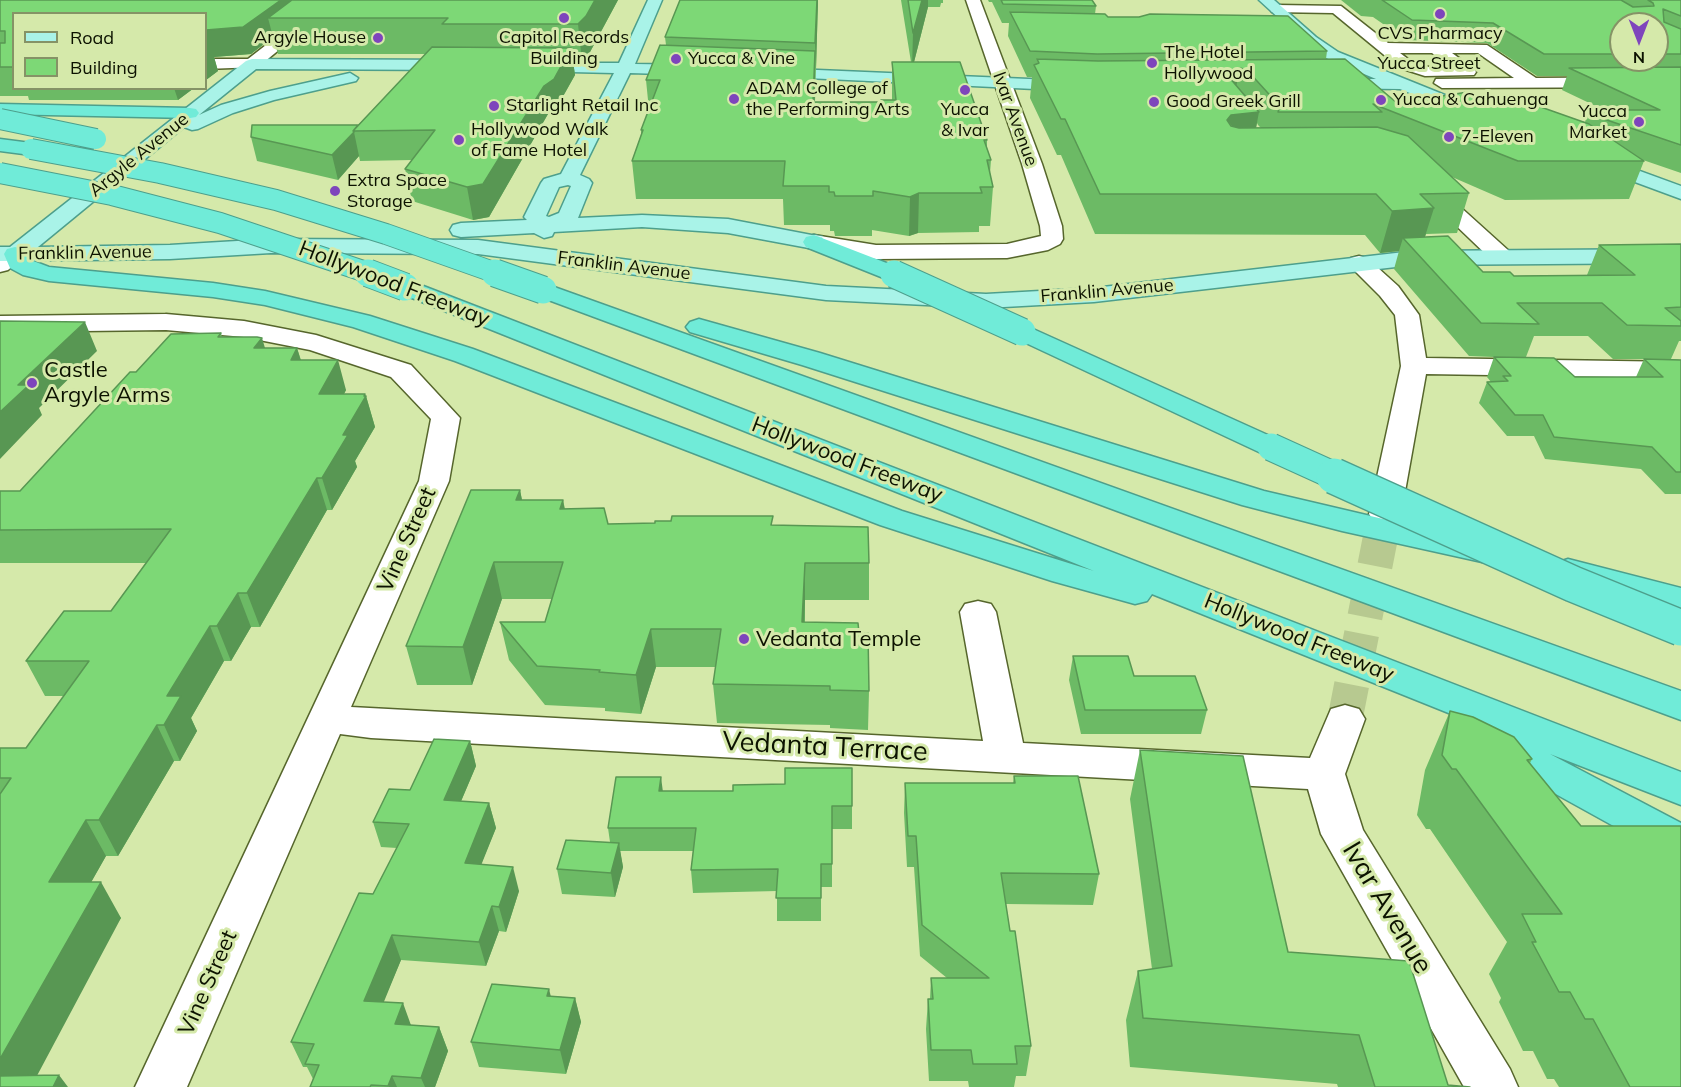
<!DOCTYPE html>
<html>
<head>
<meta charset="utf-8">
<style>
  body { margin:0 }
  #map { position:relative; width:1681px; height:1087px; overflow:hidden; background:#d5e9aa; font-family:Mulish,sans-serif }
  canvas { display:block }
  .legend { position:absolute; left:12px; top:12px; width:195px; height:78px; box-sizing:border-box; background:#d5e9aa; border:2px solid #859366; margin:0; padding:8px 10px; list-style:none; font-size:18px; color:#0c1200 }
  .legend li { display:flex; align-items:center; gap:12px; height:30px }
  .legend b { width:30px; border:2px solid #859366 }
  .north { position:absolute; left:1609px; top:12px; width:60px; height:60px; box-sizing:border-box; background:#d5e9aa; border:2px solid #859366; border-radius:50%; rotate:180deg; font-size:16px; font-weight:700; line-height:24px; text-align:center; color:#0c1200 }
  .north::after { content:''; display:block; margin:auto; width:21px; height:27px; background:#7e45bc; clip-path:polygon(50% 0,100% 100%,50% 72%,0 100%) }
</style>
</head>
<body>
<div id="map">
<canvas width="1681" height="1087"></canvas>
<ul class="legend">
<li><b style="height:8px;background:#a9f3e8"></b>Road</li>
<li><b style="height:16px;background:#7dd876"></b>Building</li>
</ul>
<div class="north">N</div>
</div>
<script>
const context = document.querySelector('canvas').getContext('2d');
context.lineJoin = 'round';
function toPath(rows) {
  const path = new Path2D();
  for (const r of rows) {
    path.moveTo(r[0], r[1]);
    for (let i = 2; i < r.length; i += 2) path.lineTo(r[i], r[i + 1]);
  }
  return path;
}
function trace(path, color, width, dash) {
  context.strokeStyle = color;
  context.lineWidth = width;
  context.lineCap = dash ? 'butt' : 'round';
  context.setLineDash(dash || []);
  context.stroke(path);
}
function fillPath(path, color) {
  context.fillStyle = color;
  context.fill(path, 'evenodd');
}
function label(font, color, halo, rows, align = 'center') {
  context.font = font + ' Mulish,sans-serif';
  context.lineWidth = 6;
  context.setLineDash([]);
  context.textBaseline = 'middle';
  context.strokeStyle = halo;
  context.fillStyle = color;
  for (const [text, x, y, turn = 0] of rows) {
    context.save();
    context.translate(x, y);
    context.rotate((+turn || 0) * Math.PI / 180);
    context.textAlign = isNaN(turn) ? turn : align;
    if (halo) context.strokeText(text, 0, 0);
    context.fillText(text, 0, 0);
    context.restore();
  }
}
trace(toPath([
  [1345,719,1385,514]
]), '#b7c990', 35, [35, 17]);
const minor = toPath([
  [324,0,340,0,258,67,206,69,206,59,248,59,324,0],
  [966,0,980,0,1042,164,1062,226,1063,239,1060,244,1048,250,1007,258,876,259,806,247,803,242,806,237,814,235,876,245,1007,244,1041,236,1040,226,1022,164,966,0],
  [1277,5,1341,6,1388,43,1487,45,1536,78,1681,77,1681,87,1442,88,1434,83,1436,79,1514,78,1478,53,1452,53,1474,69,1476,72,1474,75,1425,76,1400,68,1333,13,1272,12,1270,9,1277,5],
  [1400,53,1432,53,1452,68,1432,68,1412,62,1400,53],
  [1430,184,1437,186,1509,251,1512,256,1509,261,1501,263,1493,261,1423,194,1420,190,1423,186,1430,184],
  [15,247,23,249,26,254,8,270,0,272,0,254,15,247],
  [1359,256,1367,258,1398,286,1419,315,1426,358,1681,362,1681,378,1426,374,1401,514,1396,521,1385,524,1374,521,1369,514,1401,366,1395,315,1380,296,1347,263,1351,258,1359,256],
  [166,314,244,321,316,335,411,365,460,418,449,481,351,707,983,741,960,612,965,604,978,601,991,604,996,612,1023,743,1310,758,1331,709,1345,705,1359,709,1365,719,1345,774,1363,830,1510,1069,1518,1087,1464,1087,1321,834,1308,789,371,738,340,734,187,1087,135,1087,419,481,431,419,391,377,310,350,244,337,166,330,0,332,0,316,166,314]
]);
const major = toPath([
  [648,0,662,0,635,64,695,65,703,70,695,75,630,73,580,175,589,179,592,183,578,218,642,215,728,219,822,237,825,242,822,247,814,249,728,233,642,227,554,232,552,236,544,238,534,233,461,237,453,235,450,230,453,225,461,223,527,220,524,217,541,183,544,179,561,174,614,73,528,71,520,66,522,63,619,63,648,0],
  [568,185,571,186,559,213,549,217,546,216,559,187,568,185],
  [1259,0,1274,0,1316,37,1338,52,1482,110,1485,114,1482,118,1470,118,1400,89,1322,88,1320,84,1322,80,1328,79,1376,79,1326,58,1306,43,1259,0],
  [252,59,461,60,469,65,461,70,256,69,199,115,221,105,270,91,350,73,358,78,356,81,274,100,233,113,198,129,192,130,184,127,38,247,170,245,271,239,478,240,826,286,986,294,1094,288,1413,251,1681,249,1681,263,1413,265,1094,302,986,308,826,300,478,254,271,253,170,259,0,261,0,247,10,247,246,61,252,59],
  [771,68,1076,81,1084,86,1076,91,765,76,763,73,771,68],
  [1596,155,1681,186,1681,199,1589,165,1586,161,1589,157,1596,155]
]);
const highway = toPath([
  [0,104,190,108,196,109,199,113,196,117,190,118,0,114,0,104],
  [0,139,31,143,38,145,41,149,38,153,31,155,0,151,0,139],
  [814,235,902,269,906,274,902,279,894,281,886,279,806,247,803,242,806,237,814,235],
  [15,247,23,249,28,259,49,267,213,283,265,291,370,316,473,349,902,511,1094,571,397,292,393,287,397,282,405,280,413,282,1681,772,1681,805,1550,754,1681,823,1681,860,1666,855,1478,751,1472,741,1478,731,1486,728,1152,594,1147,601,1135,604,1052,581,880,525,455,361,353,327,265,305,213,297,49,281,23,275,10,268,4,254,7,249,15,247],
  [543,283,1681,691,1681,720,535,295,531,290,535,285,543,283],
  [699,319,820,353,1264,491,1494,545,1499,552,1494,559,1482,562,1342,531,1242,505,802,365,690,332,686,327,690,322,699,319],
  [1022,324,1281,441,1286,447,1281,453,1271,456,1261,453,1013,337,1009,332,1013,327,1022,324],
  [1568,559,1681,588,1681,610,1556,577,1551,570,1556,563,1568,559]
]);
trace(minor, '#56662c', 3);
trace(major, '#4d9f8c', 3);
trace(highway, '#4d9f8c', 3);
fillPath(minor, '#fff');
fillPath(major, '#a9f3e8');
fillPath(highway, '#70ebd8');
const highwayBridgeFar2 = toPath([
  [0,119,96,139],
  [31,149,160,173,276,200,386,234,499,274],
  [0,173,112,195,220,223,372,274]
]);
const highwayBridgeFar1 = toPath([
  [368,273,405,287],
  [495,273,543,290],
  [894,274,1022,332],
  [1271,447,1337,477]
]);
const highwayBridge = toPath([
  [1334,476,1573,584,1681,628]
]);
trace(highwayBridgeFar2, '#4d9f8c', 22, []);
trace(highwayBridgeFar1, '#4d9f8c', 29, []);
trace(highwayBridge, '#4d9f8c', 38, []);
trace(highwayBridgeFar2, '#70ebd8', 20);
trace(highwayBridgeFar1, '#70ebd8', 27);
trace(highwayBridge, '#70ebd8', 35);
fillPath(toPath([
  [0,0,618,0,590,52,582,61,573,61,575,75,557,107,548,114,489,217,473,220,412,201,405,169,412,160,360,161,359,156,338,180,257,161,251,137,358,125,426,54,278,54,273,37,251,54,214,57,218,71,206,80,206,14,14,14,14,88,194,88,178,100,29,100,28,96,0,96],
  [680,0,818,0,815,102,881,102,892,100,892,62,911,62,901,0,943,0,943,3,941,3,940,7,928,7,914,62,987,140,987,148,991,160,990,173,993,187,990,226,979,226,979,232,918,233,909,236,872,230,872,236,835,236,834,231,830,231,830,225,784,225,783,199,636,199,632,161,641,135,641,130,649,110,646,80,666,45,665,37],
  [988,0,1092,0,1096,6,1095,14,1108,17,1327,51,1326,59,1397,103,1488,100,1585,122,1589,110,1604,110,1562,90,1567,76,1537,76,1487,43,1406,40,1373,17,1361,16,1341,0,1681,0,1681,173,1643,160,1644,161,1629,199,1505,200,1452,177,1469,193,1457,233,1426,234,1425,237,1483,272,1514,276,1587,275,1599,245,1681,244,1681,341,1679,341,1671,359,1681,360,1681,494,1665,494,1641,469,1545,459,1534,436,1507,436,1479,403,1487,382,1491,382,1487,377,1494,357,1469,356,1394,269,1399,251,1380,253,1365,235,1095,234,1061,155,1057,155,1030,98,1032,77,1027,77,1008,36,1009,23,1002,23,992,2,989,2],
  [1621,24,1657,24,1657,60,1621,60],
  [1257,123,1258,125,1261,128,1256,128],
  [1534,336,1588,336,1613,359,1644,359,1636,377,1575,377,1526,357],
  [221,333,222,337,265,348,297,348,301,360,346,390,344,394,365,394,365,396,366,396,375,427,355,461,357,467,332,510,327,510,260,627,251,627,231,661,224,661,191,718,197,731,180,761,174,761,118,856,106,856,91,882,121,918,0,1087,0,748,26,748,64,696,45,696,26,661,111,611,146,563,0,563,0,491,20,491,136,372],
  [520,490,522,500,563,500,565,509,608,524,773,525,869,563,869,600,805,600,805,622,859,633,869,691,868,730,830,728,830,725,717,723,713,684,716,667,656,667,641,714,605,711,605,708,545,705,509,660,500,622,545,622,552,599,502,599,472,685,417,685,406,646],
  [1073,656,1207,710,1201,734,1081,734,1069,680],
  [1450,711,1532,759,1530,763,1681,1087,1559,1087,1554,1079,1547,1079,1533,1051,1523,1051,1499,1002,1501,998,1489,974,1507,942,1430,829,1426,829,1417,815,1425,770],
  [470,741,476,766,461,801,489,803,496,828,481,864,519,891,506,932,499,931,486,966,401,960,383,1002,411,1025,439,1027,448,1051,435,1087,310,1087,313,1079,307,1067,303,1067,291,1042,373,894,397,848,381,847,373,822,410,790],
  [1140,750,1288,952,1448,1085,1470,1087,1338,1087,1337,1084,1130,1067,1126,1020,1138,971,1152,969,1130,799],
  [852,768,852,829,832,829,832,887,821,887,821,921,777,921,777,891,693,893,691,870,693,851,620,851,623,867,615,897,562,894,557,869,610,842,608,828,663,791,733,791,785,784],
  [1014,776,1099,874,1093,905,1006,904,1010,931,1031,1046,1026,1076,1016,1076,1014,1087,969,1087,968,1081,929,1081,926,1029,928,999,930,999,931,978,947,978,920,956,914,867,907,867,904,813,905,783,1013,783],
  [551,996,575,998,581,1022,566,1074,479,1067,471,1042]
]), '#6cba65');
fillPath(toPath([
  [275,0,306,0,268,18,273,37,251,54,214,57,218,71,206,80,206,30],
  [595,0,618,0,590,52,582,61,578,24],
  [817,0,818,0,816,69,815,43],
  [922,0,928,0,928,7,912,70,913,33],
  [571,48,575,75,557,107,548,114,489,217,473,220,467,187],
  [815,51,815,83,814,137,813,102],
  [1240,68,1233,102,1228,76,1231,70],
  [174,88,194,88,178,100],
  [1259,112,1252,149,1227,120,1231,115],
  [354,132,359,156,338,180,332,155],
  [919,193,918,233,909,236,910,197],
  [1434,208,1421,249,1403,238,1399,251,1380,253,1392,211],
  [85,322,97,351,39,408,42,415,0,459,0,412,18,385],
  [262,338,271,368,254,348],
  [297,348,306,378,291,360],
  [338,360,346,390,328,425,319,394],
  [365,394,366,397,366,396,375,427,355,461,357,467,332,510,322,478,343,435],
  [317,478,327,510,260,627,247,593],
  [520,490,527,526,516,500],
  [563,500,569,536,560,509],
  [494,562,502,599,472,685,463,647],
  [805,563,805,600,803,660,802,622],
  [238,593,251,627,231,661,217,626],
  [210,626,224,661,191,718,197,731,180,761,164,725,167,696],
  [651,629,656,667,641,714,636,675],
  [157,725,174,761,118,856,99,820],
  [470,741,476,766,451,825,444,800],
  [661,777,664,800,659,791],
  [489,803,496,828,472,888,465,863],
  [86,820,106,856,71,918,49,882],
  [619,843,623,867,615,897,611,873],
  [513,867,519,891,506,932,499,907],
  [101,882,121,918,31,1087,0,1087,0,1059],
  [492,906,499,931,486,966,479,942],
  [392,935,401,960,374,1026,364,1001],
  [549,989,555,1013,547,996],
  [575,998,581,1022,566,1074,560,1050],
  [403,1003,412,1028,395,1024],
  [439,1027,448,1051,435,1087,425,1087,421,1078],
  [59,1075,68,1087,53,1087],
  [392,1076,397,1087,389,1087,388,1086]
]), '#589753');
const building = toPath([
  [0,0,281,0,243,27,206,30,206,14,14,14,14,67,0,67,0,43,5,43,5,31,0,31,0,0],
  [292,0,595,0,586,16,578,24,442,24,448,18,268,18,292,0],
  [680,0,817,0,815,43,665,37,680,0],
  [908,0,922,0,913,33,908,0],
  [1001,0,1092,0,1096,6,1003,4,1001,0],
  [1382,0,1621,0,1633,7,1654,6,1653,3,1648,0,1681,0,1681,16,1663,9,1664,22,1681,29,1681,54,1657,54,1657,24,1621,24,1621,54,1544,54,1493,23,1412,20,1382,0],
  [1010,12,1105,14,1108,17,1139,17,1150,14,1288,16,1327,51,1097,54,1030,51,1010,12],
  [660,45,815,51,813,102,881,102,881,100,896,100,892,62,960,62,987,140,984,140,991,160,987,160,993,187,980,187,982,193,919,193,910,197,873,191,873,196,835,196,834,192,829,192,829,186,783,186,785,161,632,161,643,130,641,130,660,80,646,80,660,45],
  [432,47,571,48,554,79,544,86,483,184,467,187,405,169,435,130,353,131,432,47],
  [1037,59,1098,61,1345,59,1397,103,1468,92,1488,100,1521,100,1589,124,1644,161,1518,161,1373,104,1382,112,1278,112,1280,107,1277,103,1247,70,1240,68,1231,70,1228,76,1259,112,1231,115,1227,120,1231,126,1239,128,1377,127,1408,136,1469,193,1420,194,1434,208,1392,211,1376,194,1100,194,1065,119,1061,119,1034,65,1039,63,1037,59],
  [1681,67,1681,145,1589,114,1589,110,1660,110,1569,68,1681,67],
  [252,125,358,125,353,131,354,132,332,155,251,137,252,125],
  [1448,236,1483,272,1510,272,1514,276,1635,275,1599,245,1681,244,1681,307,1665,308,1681,321,1681,326,1627,325,1602,303,1517,303,1539,324,1481,323,1403,238,1448,236],
  [0,321,85,322,18,385,29,385,0,412,0,321],
  [221,333,218,337,257,337,262,338,254,348,297,348,291,360,338,360,319,394,365,394,364,396,366,396,343,435,348,435,322,478,317,478,247,593,238,593,217,626,210,626,167,696,181,696,164,725,157,725,99,820,86,820,49,882,101,882,0,1059,0,794,11,778,0,778,0,748,26,748,89,661,26,661,64,611,111,611,171,529,0,530,0,491,20,491,130,372,136,372,171,334,221,333],
  [1494,357,1554,358,1575,377,1663,377,1644,359,1681,360,1681,472,1676,472,1652,447,1554,437,1543,415,1515,415,1487,382,1508,381,1503,376,1511,376,1494,357],
  [471,490,520,490,516,500,563,500,560,509,604,508,608,524,655,523,655,521,671,521,672,516,773,516,771,525,868,527,869,563,805,563,802,622,858,623,859,633,868,633,869,691,830,690,830,686,713,684,721,629,651,629,636,675,599,672,600,670,537,666,500,622,545,622,563,562,494,562,463,647,406,646,471,490],
  [1073,656,1128,656,1134,676,1195,676,1207,710,1085,710,1073,656],
  [1450,711,1473,717,1514,737,1532,759,1527,760,1581,826,1681,826,1681,1087,1630,1087,1593,1019,1585,1019,1570,992,1559,992,1532,942,1536,942,1522,914,1562,914,1456,769,1452,769,1442,755,1450,711],
  [434,739,470,741,444,800,489,803,465,863,513,867,499,907,492,906,479,942,392,935,364,1001,403,1003,395,1024,439,1027,421,1078,392,1076,388,1086,371,1085,370,1087,310,1087,319,1065,305,1064,314,1044,291,1042,359,893,373,894,409,824,373,822,389,789,410,790,434,739],
  [1140,750,1243,756,1288,952,1409,961,1448,1085,1470,1087,1375,1087,1359,1035,1143,1018,1138,971,1172,966,1140,750],
  [785,768,852,768,852,806,832,806,832,864,821,864,821,898,776,898,778,869,691,870,696,828,608,828,616,777,661,777,659,791,733,791,733,785,785,784,785,768],
  [1014,776,1078,776,1099,874,1001,873,1010,931,1015,931,1031,1046,1015,1046,1017,1064,973,1064,971,1050,931,1050,928,999,933,999,931,978,989,978,922,925,916,836,908,836,905,783,1015,783,1014,776],
  [566,840,619,843,611,873,557,869,566,840],
  [492,984,549,989,547,996,575,998,560,1050,471,1042,492,984],
  [59,1075,53,1087,0,1087,0,1076,59,1075]
]);
fillPath(building, '#7dd876');
trace(building, '#589753', 1.5);
for (const [x, y, r, color] of [
  [1440,14,6,"#7e45bc"],
  [564,18,6,"#7e45bc"],
  [378,38,6,"#7e45bc"],
  [676,59,6,"#7e45bc"],
  [1152,63,6,"#7e45bc"],
  [965,90,6,"#7e45bc"],
  [734,99,6,"#7e45bc"],
  [1381,100,6,"#7e45bc"],
  [1154,102,6,"#7e45bc"],
  [494,106,6,"#7e45bc"],
  [1639,122,6,"#7e45bc"],
  [1449,137,6,"#7e45bc"],
  [459,140,6,"#7e45bc"],
  [335,191,6,"#7e45bc"],
  [32,383,6,"#7e45bc"],
  [744,639,6,"#7e45bc"]
]) {
  const dot = new Path2D();
  dot.arc(x, y, r, 0, 2 * Math.PI);
  context.fillStyle = color;
  context.fill(dot);
  trace(dot, '#d5e9aa', 2);
}
label('18px', '#0c1200', '#d5e9aa', [
  ["CVS Pharmacy",1440,34,"center"],
  ["Argyle House",366,38,"right"],
  ["Capitol Records",564,38,"center"],
  ["Building",564,59,"center"],
  ["The Hotel",1164,53],
  ["Hollywood",1164,74],
  ["Yucca & Vine",688,59],
  ["ADAM College of",746,89],
  ["the Performing Arts",746,110],
  ["Yucca & Cahuenga",1393,100],
  ["Good Greek Grill",1166,102],
  ["Starlight Retail Inc",506,106],
  ["Yucca",965,110,"center"],
  ["& Ivar",965,131,"center"],
  ["Yucca",1627,112,"right"],
  ["Market",1627,133,"right"],
  ["Hollywood Walk",471,130],
  ["of Fame Hotel",471,151],
  ["7-Eleven",1461,137],
  ["Extra Space",347,181],
  ["Storage",347,202]
], 'left');
label('18px', '#0c1200', '#d5e9aa', [
  ["Yucca Street",1429,64],
  ["Ivar Avenue",1015,119,70],
  ["Argyle Avenue",139,155,-39],
  ["Franklin Avenue",85,253,-1],
  ["Franklin Avenue",624,266,7],
  ["Franklin Avenue",1107,291,-5]
]);
label('22px', '#0c1200', '#d5e9aa', [
  ["Hollywood Freeway",394,284,21],
  ["Hollywood Freeway",847,460,21],
  ["Vine Street",407,540,-66],
  ["Hollywood Freeway",1299,638,22],
  ["Vine Street",208,983,-66]
]);
label('22px', '#0c1200', '#d5e9aa', [
  ["Castle",44,370],
  ["Argyle Arms",44,395],
  ["Vedanta Temple",756,639]
], 'left');
label('27px', '#0c1200', '#d5e9aa', [
  ["Vedanta Terrace",825,747,3],
  ["Ivar Avenue",1387,908,59]
]);
</script>
</body>
</html>
